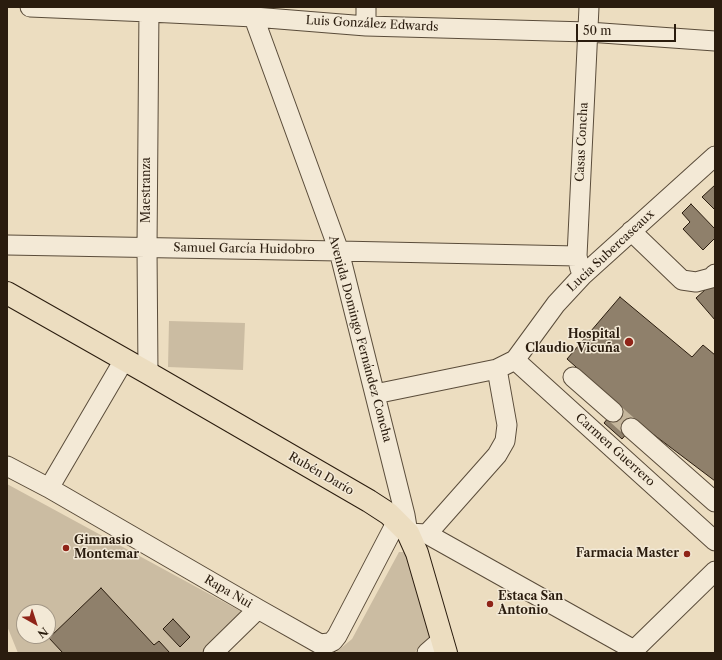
<!DOCTYPE html>
<html>
<head>
<meta charset="utf-8">
<style>
  body { margin:0 }
  #map { position:relative; width:722px; height:660px; overflow:hidden; background:#ecddc0; font-family:"Libre Caslon Text",serif }
  canvas { display:block }
  .frame { position:absolute; inset:0; border:8px solid #2a1c0e; pointer-events:none }
  .north { position:absolute; left:16px; top:604px; width:40px; height:40px; box-sizing:border-box; background:#f3e9d6; border:1px solid #a39786; border-radius:50%; rotate:141deg; font-size:11px; font-weight:700; line-height:16px; text-align:center; color:#2a1c0e }
  .north::after { content:''; display:block; margin:auto; width:14px; height:18px; background:#8f2418; clip-path:polygon(50% 0,100% 100%,50% 72%,0 100%) }
  .scale { position:absolute; left:576px; top:24px; width:100px; height:18px; box-sizing:border-box; border:2px solid #2a1c0e; border-top:0; padding-left:5px; font-size:12px; line-height:14px; white-space:nowrap; color:#2a1c0e; -webkit-text-stroke:3px #f3e9d6; paint-order:stroke }
</style>
</head>
<body>
<div id="map">
<canvas width="722" height="660"></canvas>
<div class="frame"></div>
<div class="north">N</div>
<div class="scale">50 m</div>
</div>
<script>
const context = document.querySelector('canvas').getContext('2d');
context.lineJoin = 'round';
function fillPath(path, color) {
  context.fillStyle = color;
  context.fill(path, 'evenodd');
}
function toPath(rows) {
  const path = new Path2D();
  for (const r of rows) {
    path.moveTo(r[0], r[1]);
    for (let i = 2; i < r.length; i += 2) path.lineTo(r[i], r[i + 1]);
  }
  return path;
}
function trace(path, color, width, dash) {
  context.strokeStyle = color;
  context.lineWidth = width;
  context.lineCap = dash ? 'butt' : 'round';
  context.setLineDash(dash || []);
  context.stroke(path);
}
function label(font, color, halo, rows, align = 'center') {
  context.font = font + ' "Libre Caslon Text",serif';
  context.lineWidth = 3;
  context.setLineDash([]);
  context.textBaseline = 'middle';
  context.strokeStyle = halo;
  context.fillStyle = color;
  for (const [text, x, y, turn = 0] of rows) {
    context.save();
    context.translate(x, y);
    context.rotate((+turn || 0) * Math.PI / 180);
    context.textAlign = isNaN(turn) ? turn : align;
    if (halo) context.strokeText(text, 0, 0);
    context.fillText(text, 0, 0);
    context.restore();
  }
}
fillPath(toPath([
  [169,321,245,323,243,370,168,367],
  [7,484,246,614,206,653,18,653,7,626],
  [24,612,48,612,48,636,24,636],
  [399,552,407,552,435,634,414,653,335,653,352,639]
]), '#cbbca2');
const building = toPath([
  [715,185,715,208,714,209,702,197,715,185],
  [691,204,715,229,715,238,703,250,683,229,690,222,682,213,691,204],
  [715,281,715,320,696,298,715,281],
  [620,297,692,357,703,345,715,355,715,481,637,422,622,439,604,423,619,405,567,359,620,297],
  [101,588,154,645,159,641,170,653,63,653,49,638,101,588],
  [173,619,190,637,180,647,163,629,173,619]
]);
fillPath(building, '#8f806b');
trace(building, '#2a1c0e', 1);
trace(toPath([
  [613,412,631,428]
]), '#c5b69c', 19, [19, 10]);
const minor = toPath([
  [30,7,149,12,254,17,366,26,588,32,715,41],
  [250,7,339,251,405,515,408,533,427,534,634,650],
  [366,26,366,7],
  [631,231,682,280,696,282,711,278,715,274],
  [7,245,339,251,577,256],
  [580,269,577,256,589,7],
  [515,360,715,541],
  [148,373,147,248,149,7],
  [573,377,613,412],
  [375,394,497,369,515,360,556,304,582,276,715,156],
  [631,428,715,502],
  [7,466,49,488,258,609,320,644,329,643,333,641,337,636,397,521],
  [49,488,124,360],
  [427,534,497,455,505,441,507,425,497,369],
  [213,653,258,609],
  [427,653,443,639],
  [631,653,715,571]
]);
const major = toPath([
  [7,293,148,373,369,501,389,514,408,533,417,553,446,653]
]);
trace(minor, '#5a4c3a', 21);
trace(major, '#2a1c0e', 24);
trace(minor, '#f3e9d6', 19);
trace(major, '#ecddc0', 22);
for (const [x, y, r, color] of [
  [629,342,5,"#8f2418"],
  [66,548,4,"#8f2418"],
  [687,554,4,"#8f2418"],
  [490,604,4,"#8f2418"]
]) {
  const dot = new Path2D();
  dot.arc(x, y, r, 0, 2 * Math.PI);
  context.fillStyle = color;
  context.fill(dot);
  trace(dot, '#f3e9d6', 1.5);
}
label('12px', '#2a1c0e', '#f3e9d6', [
  ["Luis González Edwards",372,24,3],
  ["Casas Concha",582,142,-87],
  ["Maestranza",147,190,-90],
  ["Samuel García Huidobro",244,249,1],
  ["Lucía Subercaseaux",611,251,-43],
  ["Avenida Domingo Fernández Concha",360,339,75],
  ["Carmen Guerrero",615,450,42],
  ["Rubén Darío",321,474,30],
  ["Rapa Nui",228,592,30]
]);
label('bold 12px', '#2a1c0e', '#f3e9d6', [
  ["Hospital",620,335],
  ["Claudio Vicuña",620,349],
  ["Gimnasio",74,541,"left"],
  ["Montemar",74,555,"left"],
  ["Farmacia Master",679,554],
  ["Estaca San",498,597,"left"],
  ["Antonio",498,611,"left"]
], 'right');
</script>
</body>
</html>
